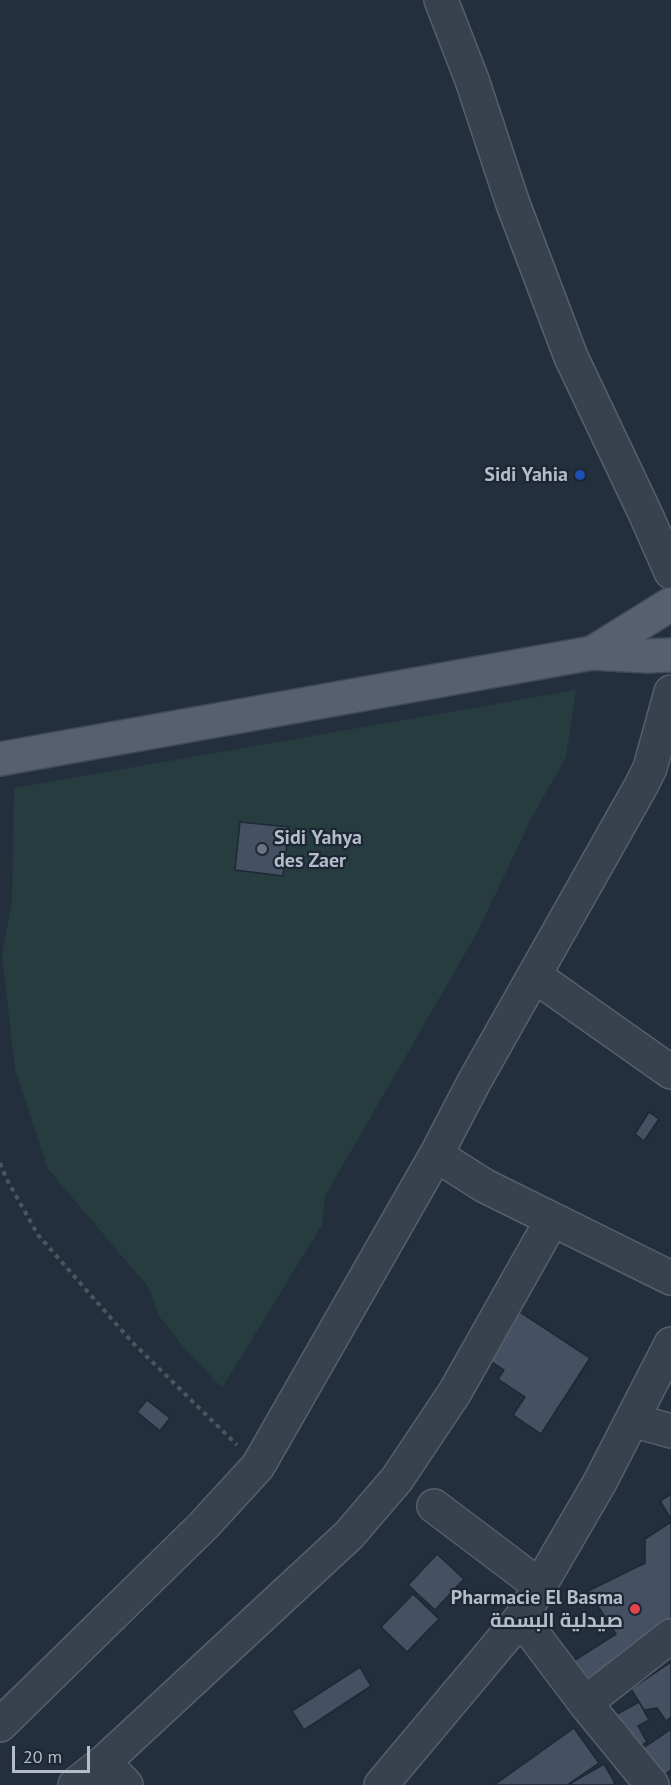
<!DOCTYPE html>
<html>
<head>
<meta charset="utf-8">
<style>
  body { margin:0 }
  #map { position:relative; width:671px; height:1785px; overflow:hidden; background:#242f3e; font-family:"PT Sans",sans-serif }
  canvas { display:block }
  .scale { position:absolute; left:12px; top:1746px; width:78px; height:27px; box-sizing:border-box; border:3px solid #b4bcc9; border-top:0; padding-left:8px; font-size:18px; line-height:21px; white-space:nowrap; color:#b4bcc9; -webkit-text-stroke:4px #1d2633; paint-order:stroke }
</style>
</head>
<body>
<div id="map">
<canvas width="671" height="1785"></canvas>
<div class="scale">20 m</div>
</div>
<script>
const context = document.querySelector('canvas').getContext('2d');
context.lineJoin = 'round';
function fillPath(path, color) {
  context.fillStyle = color;
  context.fill(path, 'evenodd');
}
function toPath(rows) {
  const path = new Path2D();
  for (const r of rows) {
    path.moveTo(r[0], r[1]);
    for (let i = 2; i < r.length; i += 2) path.lineTo(r[i], r[i + 1]);
  }
  return path;
}
function trace(path, color, width, dash) {
  context.strokeStyle = color;
  context.lineWidth = width;
  context.lineCap = dash ? 'butt' : 'round';
  context.setLineDash(dash || []);
  context.stroke(path);
}
function label(font, color, halo, rows, align = 'center') {
  context.font = font + ' "PT Sans",Cairo,sans-serif';
  context.lineWidth = 4.5;
  context.setLineDash([]);
  context.textBaseline = 'middle';
  context.strokeStyle = halo;
  context.fillStyle = color;
  for (const [text, x, y, turn = 0] of rows) {
    context.save();
    context.translate(x, y);
    context.rotate((+turn || 0) * Math.PI / 180);
    context.textAlign = isNaN(turn) ? turn : align;
    if (halo) context.strokeText(text, 0, 0);
    context.fillText(text, 0, 0);
    context.restore();
  }
}
fillPath(toPath([
  [576,690,566,757,532,817,477,933,325,1196,322,1225,222,1388,186,1350,159,1316,149,1288,48,1169,15,1069,2,955,12,901,14,788]
]), '#263c3f');
const building = toPath([
  [240,822,289,827,283,876,235,870,240,822],
  [649,1112,659,1119,644,1141,635,1134,649,1112],
  [520,1312,590,1358,541,1434,513,1415,525,1397,498,1379,504,1370,489,1360,520,1312],
  [147,1400,170,1418,160,1431,137,1412,147,1400],
  [671,1494,671,1519,660,1501,671,1494],
  [671,1522,671,1627,586,1692,564,1667,616,1634,588,1591,645,1563,645,1539,671,1522],
  [437,1554,464,1579,435,1610,408,1585,437,1554],
  [413,1594,439,1619,407,1652,381,1627,413,1594],
  [671,1662,671,1717,666,1721,657,1708,644,1710,631,1689,671,1662],
  [360,1667,371,1686,304,1730,292,1711,360,1667],
  [639,1702,649,1720,638,1726,647,1742,629,1753,610,1718,639,1702],
  [574,1728,599,1763,567,1785,494,1785,574,1728],
  [671,1729,671,1770,658,1779,639,1751,671,1729],
  [604,1764,615,1783,612,1785,572,1785,571,1783,604,1764]
]);
fillPath(building, '#455162');
trace(building, '#1f2835', 1.5);
const minor = toPath([
  [441,0,472,80,513,204,571,357,646,515,671,572],
  [535,976,671,1072],
  [436,1155,485,1186,671,1278],
  [632,1420,671,1431],
  [434,1506,540,1586],
  [521,1618,585,1703,652,1785],
  [585,1703,671,1636],
  [0,1725,204,1525,258,1466,436,1155,474,1082,641,786,650,768,671,692],
  [104,1762,126,1785],
  [75,1785,104,1762,349,1535,397,1479,455,1392,552,1220],
  [381,1785,521,1618,600,1482,671,1344]
]);
const major = toPath([
  [592,653,671,604],
  [0,759,592,653,647,656,671,655]
]);
trace(minor, '#565f6c', 36);
trace(major, '#414a57', 36);
trace(toPath([
  [0,1163,6,1178,38,1235,132,1342,237,1445]
]), '#44595c', 4, [4.5, 4.5]);
trace(minor, '#38414e', 33);
trace(major, '#56606e', 33);
for (const [x, y, r, color] of [
  [580,475,6,"#1a4fb4"],
  [262,849,6,"#6b7280"],
  [635,1609,6,"#e0444e"]
]) {
  const dot = new Path2D();
  dot.arc(x, y, r, 0, 2 * Math.PI);
  context.fillStyle = color;
  context.fill(dot);
  trace(dot, '#1d2633', 2);
}
label('bold 20px', '#b4bcc9', '#1d2633', [
  ["Sidi Yahia",568,475],
  ["Sidi Yahya",274,838,"left"],
  ["des Zaer",274,861,"left"],
  ["Pharmacie El Basma",623,1598],
  ["صيدلية البسمة",623,1621]
], 'right');
</script>
</body>
</html>
